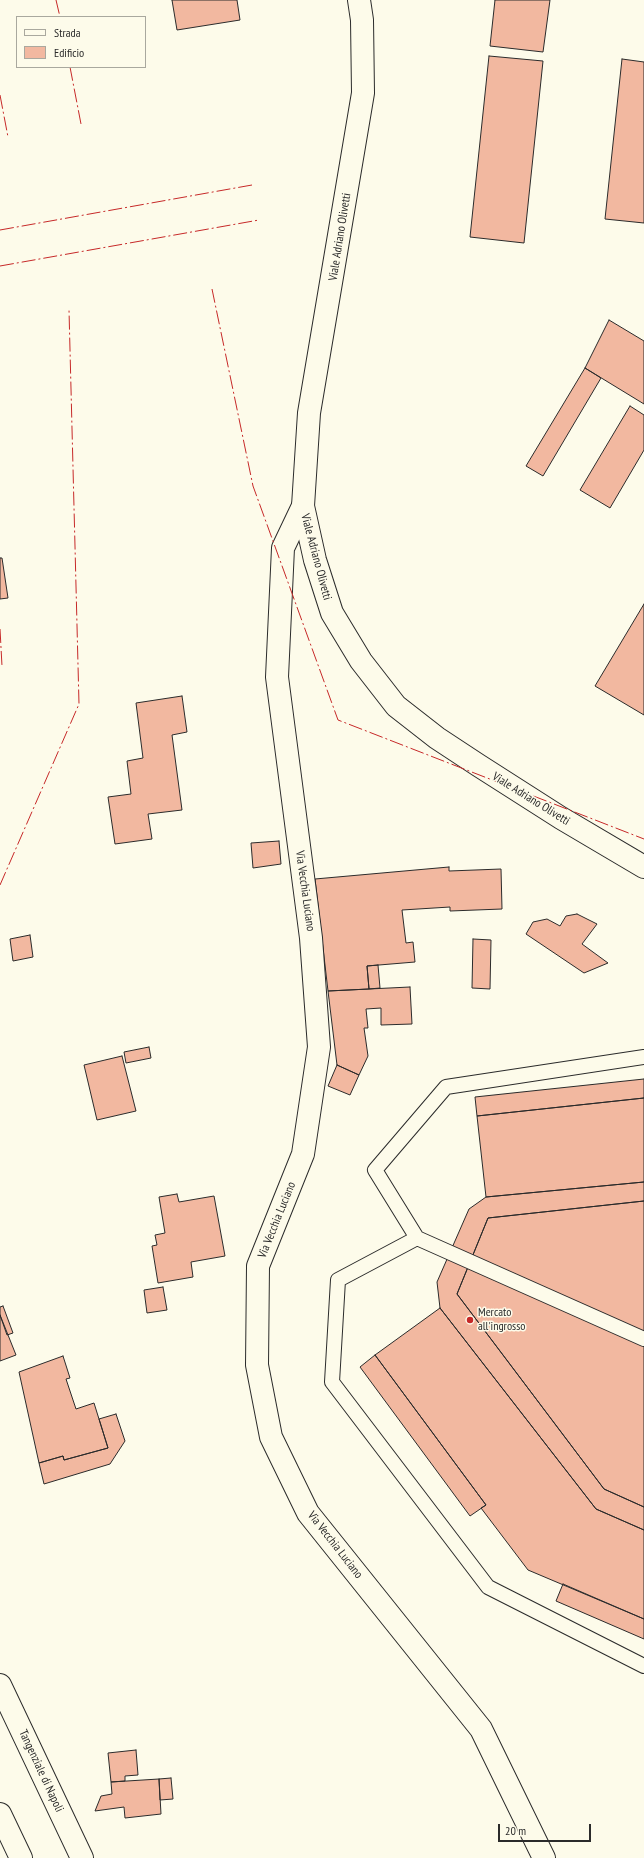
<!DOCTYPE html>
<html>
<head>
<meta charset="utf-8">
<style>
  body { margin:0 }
  #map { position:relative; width:644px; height:1858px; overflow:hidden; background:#fdfbea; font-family:"PT Sans Narrow",sans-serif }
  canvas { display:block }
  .legend { position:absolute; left:16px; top:16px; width:130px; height:52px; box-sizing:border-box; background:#fdfbea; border:1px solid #a9a89e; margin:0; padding:5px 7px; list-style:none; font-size:12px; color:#2b2b2b }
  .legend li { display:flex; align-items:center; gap:8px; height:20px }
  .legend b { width:20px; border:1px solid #a9a89e }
  .scale { position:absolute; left:498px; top:1824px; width:93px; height:18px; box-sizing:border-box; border:2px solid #2b2b2b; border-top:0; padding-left:5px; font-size:12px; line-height:14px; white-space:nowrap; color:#2b2b2b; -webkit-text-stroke:3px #fdfbea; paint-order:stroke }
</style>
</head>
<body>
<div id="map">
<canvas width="644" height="1858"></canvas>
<ul class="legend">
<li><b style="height:5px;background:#fdfbea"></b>Strada</li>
<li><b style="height:11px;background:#f2b8a0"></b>Edificio</li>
</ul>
<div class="scale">20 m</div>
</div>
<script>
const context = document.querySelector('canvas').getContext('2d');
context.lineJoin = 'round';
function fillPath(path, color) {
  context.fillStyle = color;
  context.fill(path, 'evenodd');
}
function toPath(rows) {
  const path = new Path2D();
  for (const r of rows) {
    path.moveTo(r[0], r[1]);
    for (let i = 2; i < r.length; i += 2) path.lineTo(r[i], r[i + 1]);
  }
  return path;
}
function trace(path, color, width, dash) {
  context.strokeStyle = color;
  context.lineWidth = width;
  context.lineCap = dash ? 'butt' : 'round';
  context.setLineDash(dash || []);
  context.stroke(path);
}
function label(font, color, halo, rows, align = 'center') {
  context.font = font + ' "PT Sans Narrow",sans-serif';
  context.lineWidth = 3;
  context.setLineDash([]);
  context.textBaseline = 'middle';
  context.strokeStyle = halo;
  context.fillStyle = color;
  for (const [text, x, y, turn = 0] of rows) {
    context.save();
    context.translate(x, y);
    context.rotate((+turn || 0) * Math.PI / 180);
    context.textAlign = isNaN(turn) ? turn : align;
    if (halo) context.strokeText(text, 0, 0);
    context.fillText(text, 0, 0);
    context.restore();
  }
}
const building = toPath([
  [172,0,237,0,240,20,177,30,172,0],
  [495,0,550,0,543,52,490,46,495,0],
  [489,56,543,61,524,243,470,237,489,56],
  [622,59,644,62,644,223,605,219,622,59],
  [609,320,644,341,644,404,585,368,609,320],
  [585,368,601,378,543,476,526,466,585,368],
  [630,406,644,415,644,450,610,508,580,490,630,406],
  [0,558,2,558,8,598,0,599,0,558],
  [644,604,644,715,595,686,644,604],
  [182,696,187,732,172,735,182,810,148,814,152,839,115,844,108,797,131,794,127,761,143,758,136,703,182,696],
  [279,841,281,864,253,868,251,843,279,841],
  [449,867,449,871,501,869,502,909,450,911,450,907,402,910,406,943,413,942,415,962,367,966,369,989,328,991,315,879,449,867],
  [577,914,597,924,582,944,608,963,584,973,526,934,533,922,547,919,560,926,566,916,577,914],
  [30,935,33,957,13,961,10,939,30,935],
  [473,939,491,940,490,989,472,988,473,939],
  [378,965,380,988,369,989,367,966,378,965],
  [410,987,412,1024,381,1025,381,1008,366,1009,368,1028,364,1028,368,1056,359,1075,337,1065,328,991,410,987],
  [149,1047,151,1058,126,1063,124,1052,149,1047],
  [122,1056,136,1111,97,1120,84,1065,122,1056],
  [337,1065,359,1075,350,1095,328,1086,337,1065],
  [644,1079,644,1098,477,1116,475,1097,644,1079],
  [644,1098,644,1182,486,1197,477,1116,644,1098],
  [644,1182,644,1201,488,1218,457,1294,604,1489,644,1507,644,1530,596,1509,440,1308,437,1282,469,1209,486,1197,644,1182],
  [177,1194,179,1202,214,1196,225,1256,191,1262,193,1277,158,1283,152,1246,157,1245,155,1235,165,1233,159,1197,177,1194],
  [644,1201,644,1507,604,1489,457,1294,488,1218,644,1201],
  [163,1287,167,1310,147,1313,144,1290,163,1287],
  [3,1306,13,1333,7,1335,0,1315,0,1307,3,1306],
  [440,1308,596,1509,644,1530,644,1619,528,1570,481,1508,486,1505,375,1355,440,1308],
  [0,1315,16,1355,0,1361,0,1315],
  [375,1355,486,1505,470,1516,360,1367,375,1355],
  [63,1356,70,1378,66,1379,76,1409,94,1403,108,1448,64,1460,63,1456,39,1463,19,1372,63,1356],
  [116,1414,125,1441,110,1464,44,1484,39,1463,63,1456,64,1460,108,1448,99,1419,116,1414],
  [563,1584,644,1619,644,1639,556,1601,563,1584],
  [136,1750,138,1775,125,1776,125,1781,111,1782,108,1753,136,1750],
  [171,1778,173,1799,160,1800,159,1779,171,1778],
  [159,1779,161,1814,125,1818,124,1807,95,1811,101,1796,112,1794,111,1782,159,1779]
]);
fillPath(building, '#f2b8a0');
trace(building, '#2b2b2b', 1);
const service = toPath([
  [644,1057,446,1087,375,1170,417,1238,644,1339],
  [417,1238,338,1280,332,1382,488,1587,644,1666]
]);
const minor = toPath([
  [303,506,283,548,277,677,311,938,319,1047,303,1154,258,1266,257,1365,271,1437,308,1513,481,1729,544,1858]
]);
const primary = toPath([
  [359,0,362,20,363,93,309,413,303,506,315,560,332,613,361,661,396,706,437,738,478,765,561,818,644,867]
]);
const motorway = toPath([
  [0,1685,82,1858],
  [0,1814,21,1858]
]);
trace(service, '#2b2b2b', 16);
trace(minor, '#2b2b2b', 24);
trace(primary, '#2b2b2b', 24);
trace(motorway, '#2b2b2b', 24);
trace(service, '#fdfbea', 14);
trace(minor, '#fdfbea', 22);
trace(primary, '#fdfbea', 22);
trace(motorway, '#fdfbea', 22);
trace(toPath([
  [56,0,60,17],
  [70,67,81,124],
  [0,95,8,137],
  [0,230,252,185],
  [0,266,259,220],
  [212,289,253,486,338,720,644,839],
  [0,629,2,666],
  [0,885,79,704,69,310]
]), '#c62828', 1, [14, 3, 2, 3]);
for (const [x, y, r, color] of [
  [470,1320,4,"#c62828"]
]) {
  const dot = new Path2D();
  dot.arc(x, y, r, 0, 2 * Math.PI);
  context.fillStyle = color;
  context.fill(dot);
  trace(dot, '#fdfbea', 1.5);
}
label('12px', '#2b2b2b', '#fdfbea', [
  ["Viale Adriano Olivetti",340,237,-81],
  ["Viale Adriano Olivetti",316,557,75],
  ["Viale Adriano Olivetti",531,799,32],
  ["Via Vecchia Luciano",305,891,82],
  ["Via Vecchia Luciano",277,1220,-68],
  ["Via Vecchia Luciano",335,1545,52],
  ["Tangenziale di Napoli",41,1771,65]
]);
label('12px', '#2b2b2b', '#fdfbea', [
  ["Mercato",478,1313],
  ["all'ingrosso",478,1327]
], 'left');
</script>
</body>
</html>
